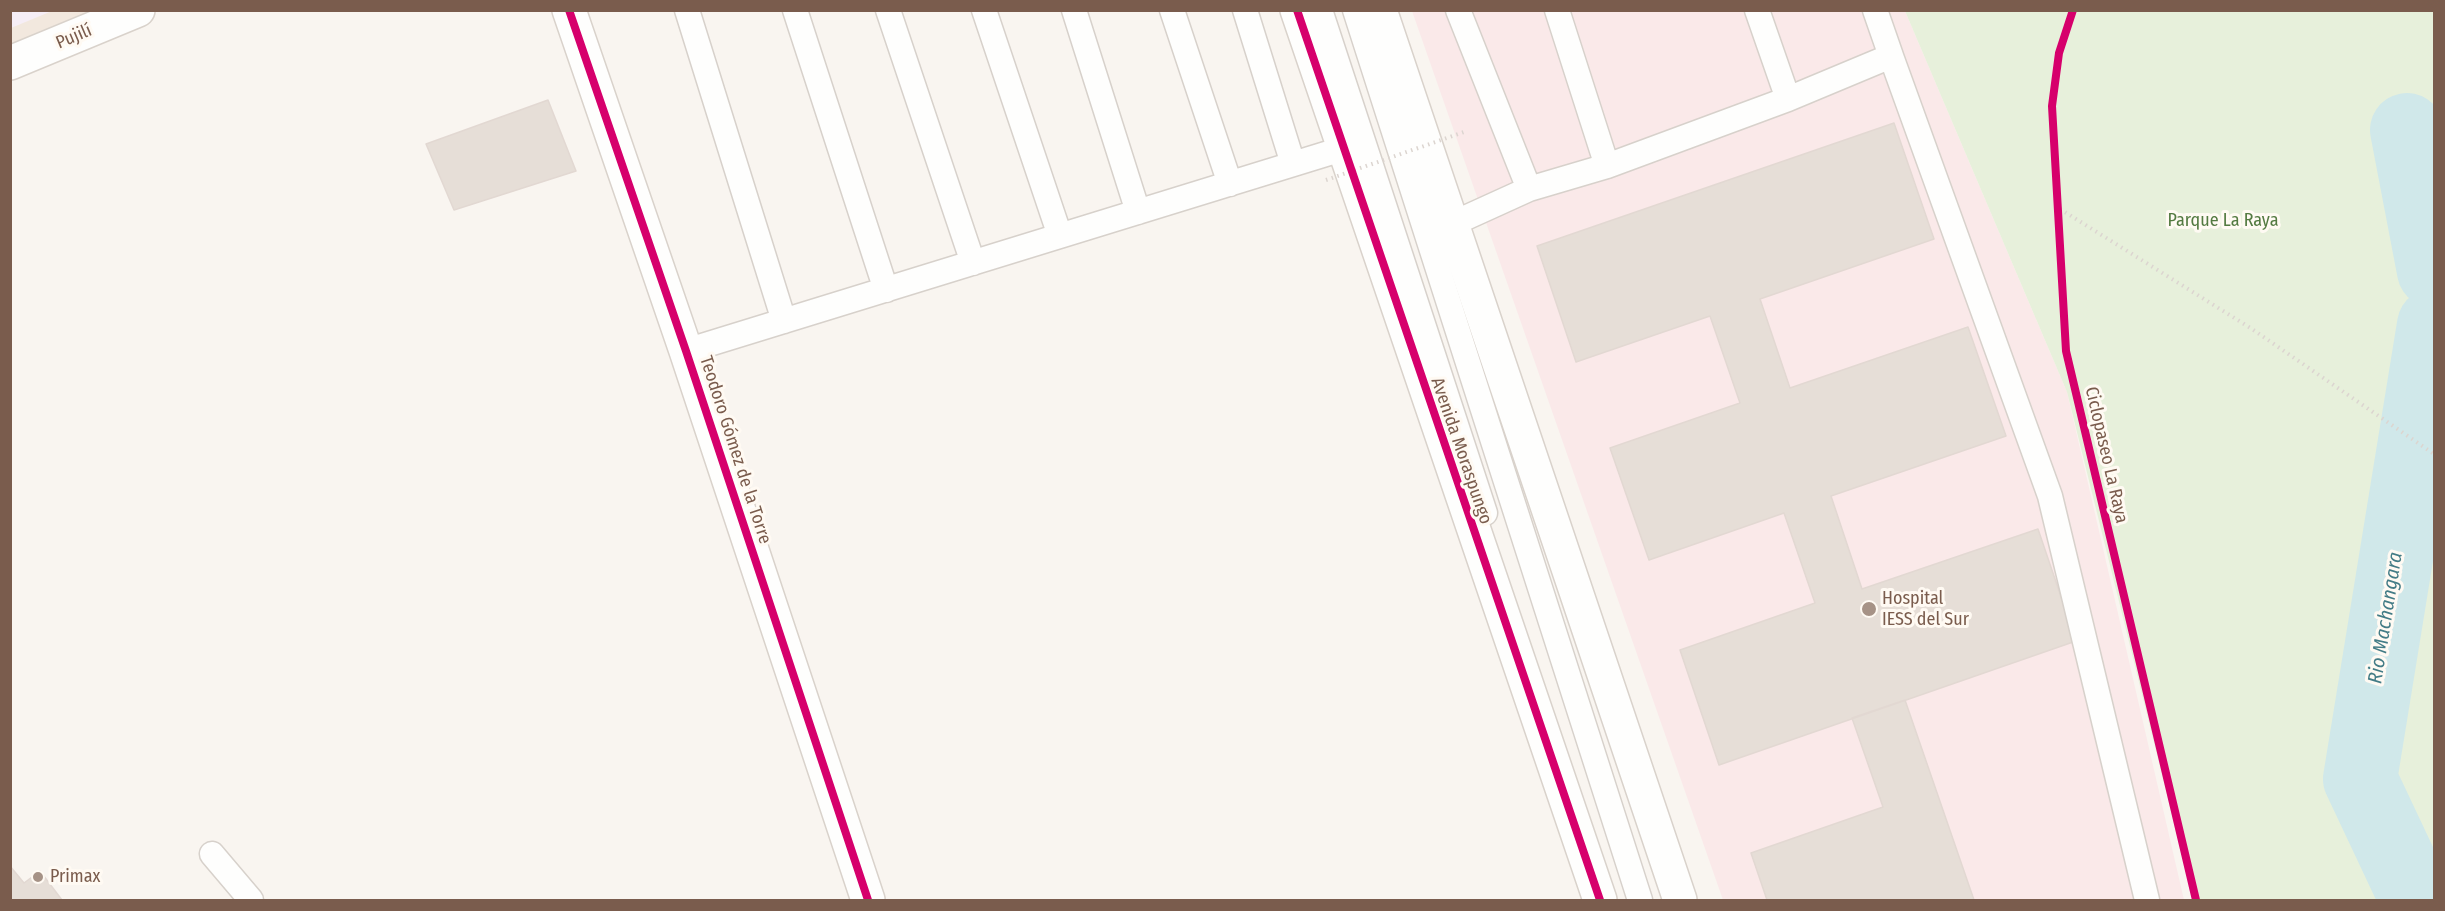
<!DOCTYPE html>
<html>
<head>
<meta charset="utf-8">
<style>
  body { margin:0 }
  #map { position:relative; width:2445px; height:911px; overflow:hidden; background:#f9f5f0; font-family:"Fira Sans Condensed",sans-serif }
  canvas { display:block }
  .frame { position:absolute; inset:0; border:12px solid #7a5c4d; pointer-events:none }
</style>
</head>
<body>
<div id="map">
<canvas width="2445" height="911"></canvas>
<div class="frame"></div>
</div>
<script>
const context = document.querySelector('canvas').getContext('2d');
context.lineJoin = 'round';
function fillPath(path, color) {
  context.fillStyle = color;
  context.fill(path, 'evenodd');
}
function toPath(rows) {
  const path = new Path2D();
  for (const r of rows) {
    path.moveTo(r[0], r[1]);
    for (let i = 2; i < r.length; i += 2) path.lineTo(r[i], r[i + 1]);
  }
  return path;
}
function trace(path, color, width, dash) {
  context.strokeStyle = color;
  context.lineWidth = width;
  context.lineCap = dash ? 'butt' : 'round';
  context.setLineDash(dash || []);
  context.stroke(path);
}
function label(font, color, halo, rows, align = 'center') {
  context.font = font + ' "Fira Sans Condensed",sans-serif';
  context.lineWidth = 6;
  context.setLineDash([]);
  context.textBaseline = 'middle';
  context.strokeStyle = halo;
  context.fillStyle = color;
  for (const [text, x, y, turn = 0] of rows) {
    context.save();
    context.translate(x, y);
    context.rotate((+turn || 0) * Math.PI / 180);
    context.textAlign = isNaN(turn) ? turn : align;
    if (halo) context.strokeText(text, 0, 0);
    context.fillText(text, 0, 0);
    context.restore();
  }
}
fillPath(toPath([
  [11,11,134,11,11,61]
]), '#f2e8de');
fillPath(toPath([
  [11,10,52,10,52,11,11,28]
]), '#f6eef6');
fillPath(toPath([
  [1412,11,1905,11,2067,392,2184,900,1723,900]
]), '#fae9e9');
fillPath(toPath([
  [1905,11,2434,11,2434,900,2193,900,2067,392]
]), '#e7f0db');
trace(toPath([
  [2407,130,2434,271],
  [2417,900,2360,779,2434,325]
]), '#d0e8ea', 74);
const building = toPath([
  [548,100,576,171,454,210,426,144,548,100],
  [1894,123,1934,239,1760,299,1790,388,1968,327,2006,436,1831,496,1862,589,2038,529,2076,641,1719,765,1680,650,1815,603,1784,513,1649,560,1610,448,1740,403,1710,316,1576,362,1537,246,1894,123],
  [1905,700,1974,900,1767,900,1751,853,1883,807,1852,718,1905,700],
  [10,866,24,883,40,871,62,900,10,900,10,866]
]);
fillPath(building, '#e6ded7');
trace(building, '#e2d8d2', 1.5);
const lane = toPath([
  [687,10,784,321],
  [795,10,886,290],
  [888,10,973,263],
  [984,10,1060,236],
  [1074,10,1138,212],
  [1172,10,1230,184],
  [1245,10,1293,164],
  [1320,10,1485,513],
  [1355,10,1640,900],
  [1458,10,1529,189],
  [1557,10,1607,166],
  [1757,10,1788,99],
  [1891,56,2050,496,2147,900],
  [1452,224,1529,189,1607,166,1788,99,1891,56,1875,10],
  [686,351,1342,149],
  [212,854,251,900]
]);
const secondary = toPath([
  [569,10,686,351,868,900],
  [1297,10,1600,900],
  [1380,10,1680,900],
  [10,63,138,10]
]);
trace(lane, '#d7d1cb', 27);
trace(secondary, '#d9d2cb', 36);
trace(toPath([
  [2060,209,2252,329,2434,454]
]), '#dcd5d0', 4, [1.5, 4.5]);
trace(lane, '#fefefd', 24);
trace(secondary, '#fefefd', 33);
trace(toPath([
  [1326,180,1467,131]
]), '#dcd5d0', 4, [1.5, 4.5]);
trace(toPath([
  [569,10,686,351,868,900],
  [1297,10,1600,900],
  [2073,10,2059,53,2052,106,2066,351,2196,900]
]), '#d6006c', 8);
for (const [x, y, r, color] of [
  [1869,609,8,"#a69286"],
  [38,877,6,"#a69286"]
]) {
  const dot = new Path2D();
  dot.arc(x, y, r, 0, 2 * Math.PI);
  context.fillStyle = color;
  context.fill(dot);
  trace(dot, '#fffaf3', 2);
}
label('18px', '#7a5c4d', '#fffaf3', [
  ["Pujilí",74,37,-23],
  ["Teodoro Gómez de la Torre",735,450,72],
  ["Avenida Moraspungo",1461,451,71],
  ["Ciclopaseo La Raya",2106,455,77]
]);
label('18px', '#537a41', '#fffaf3', [
  ["Parque La Raya",2223,221]
]);
label('18px', '#7a5c4d', '#fffaf3', [
  ["Hospital",1882,599],
  ["IESS del Sur",1882,620],
  ["Primax",50,877]
], 'left');
label('italic 20px', '#437c86', '#fffaf3', [
  ["Rio Machangara",2386,618,-81]
]);
</script>
</body>
</html>
